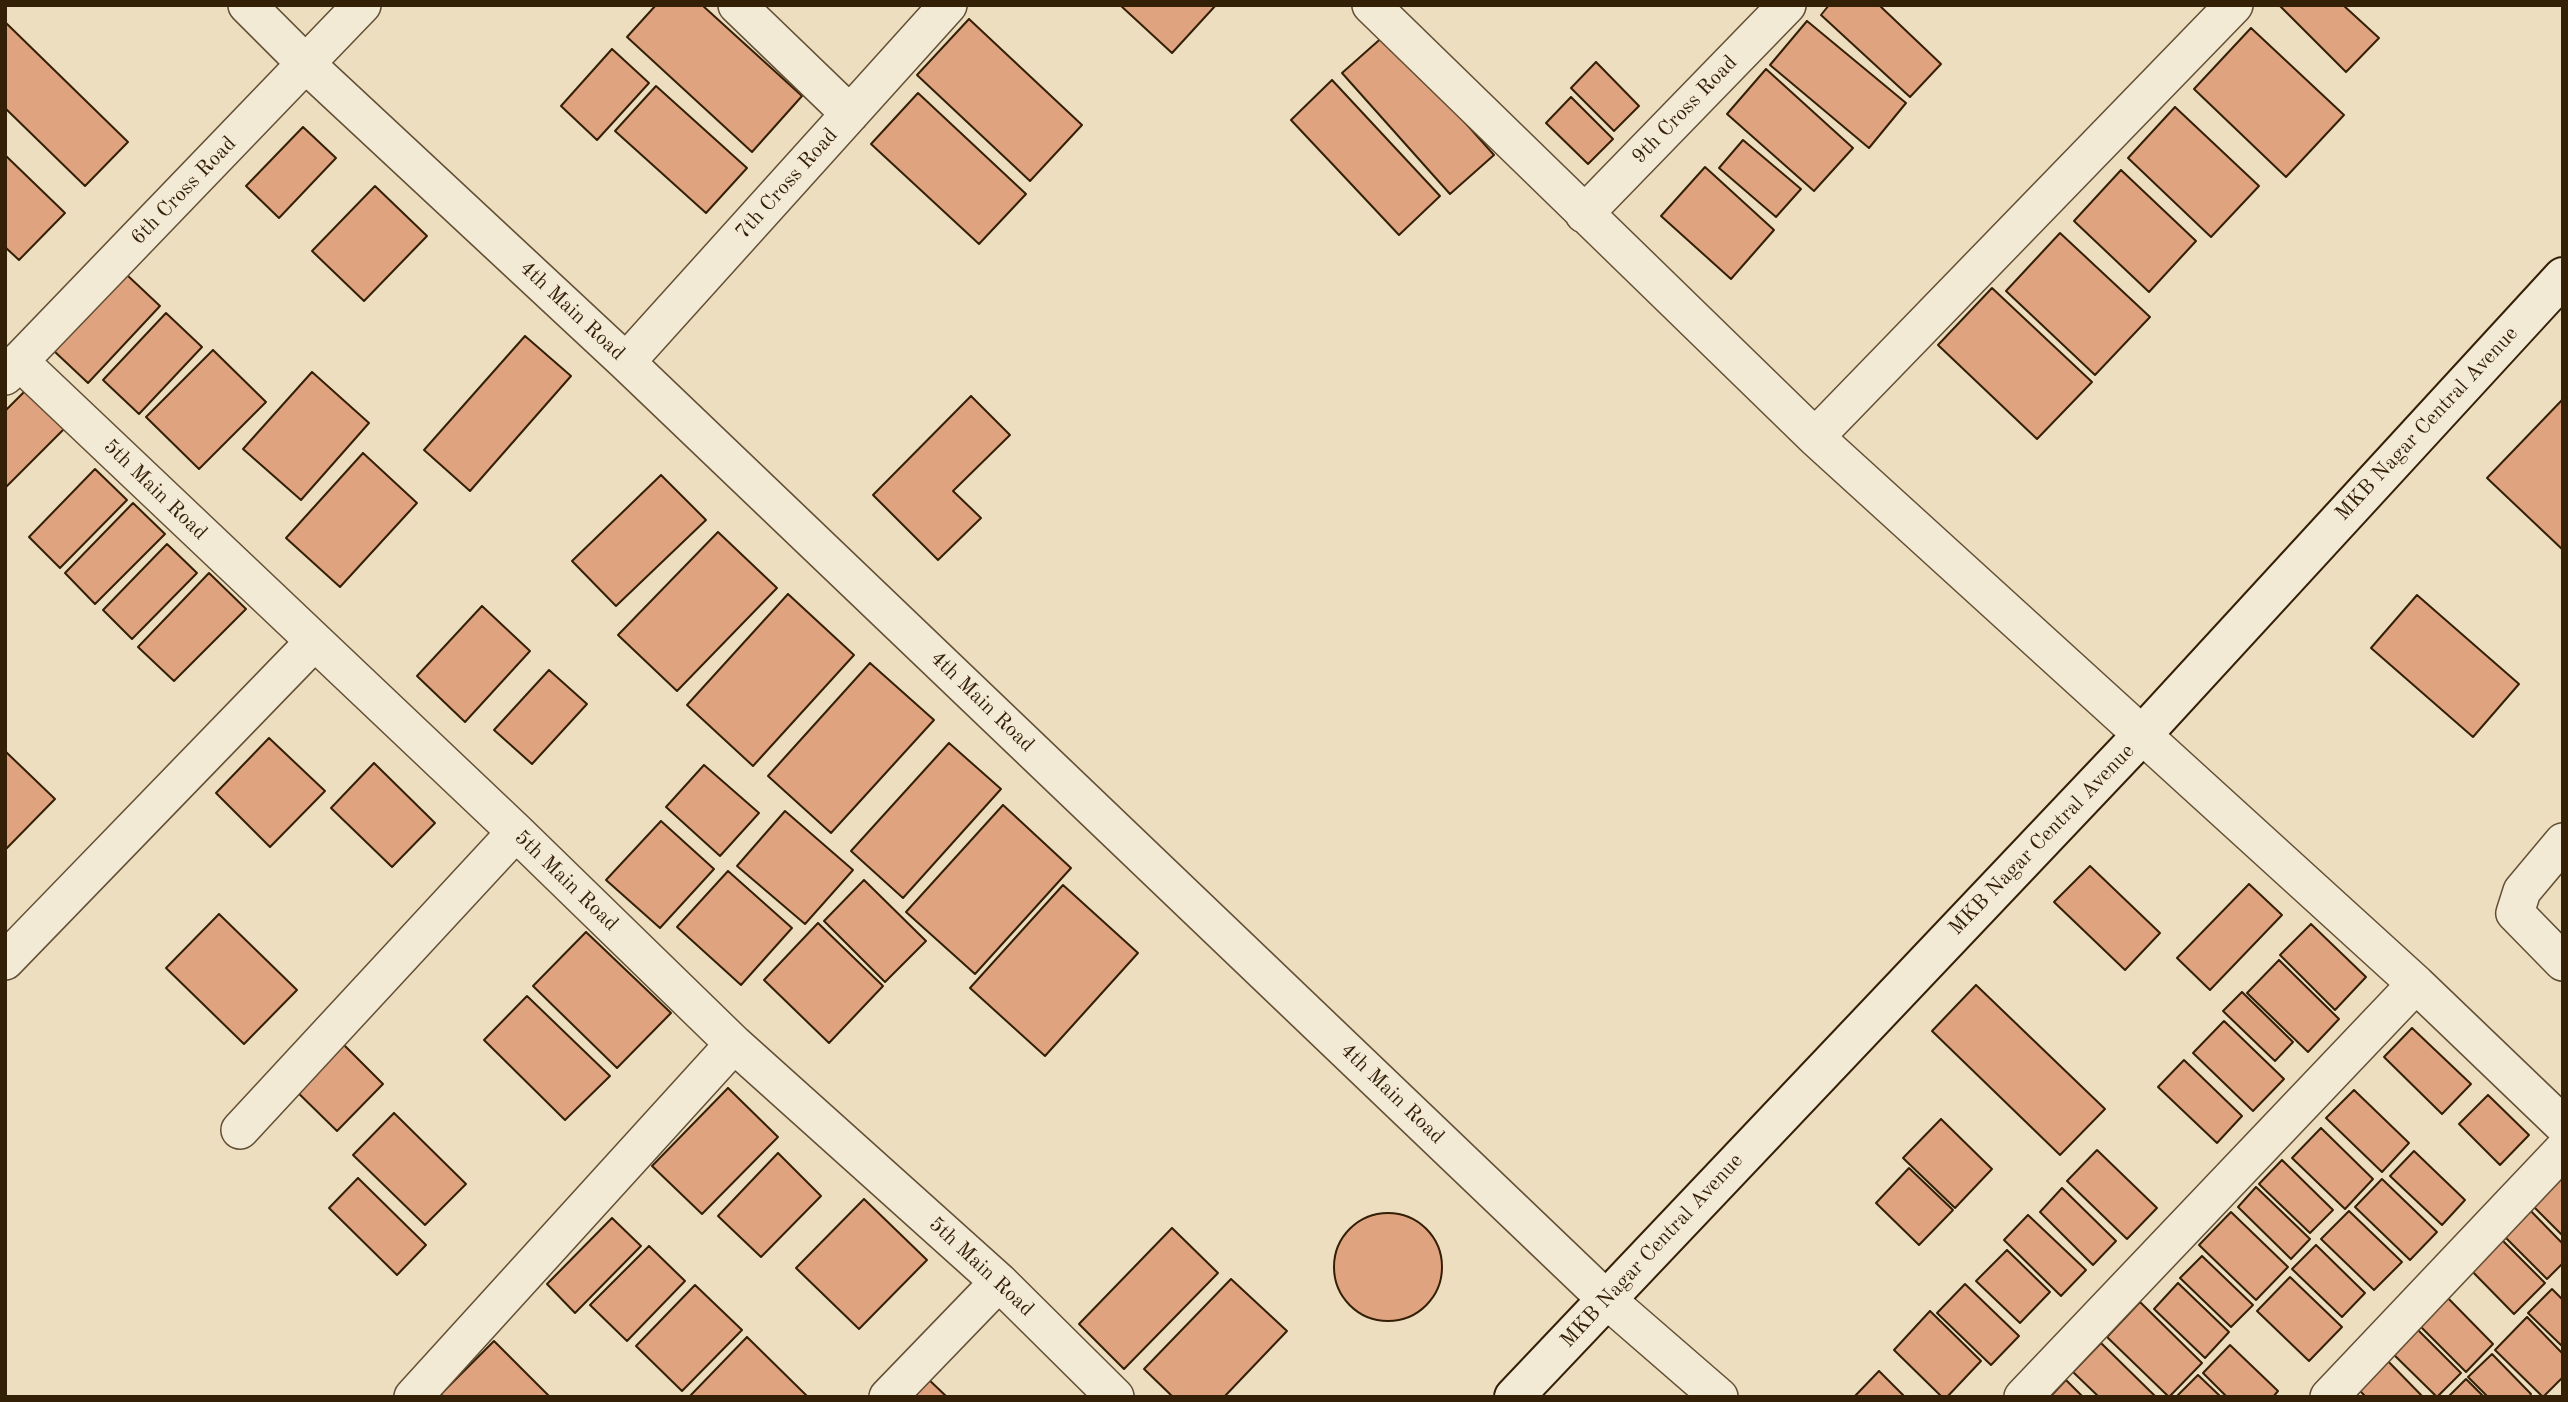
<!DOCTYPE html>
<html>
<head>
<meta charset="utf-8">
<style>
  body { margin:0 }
  #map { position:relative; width:2568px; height:1402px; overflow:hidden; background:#ecdebe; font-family:"Old Standard TT",serif }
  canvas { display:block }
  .frame { position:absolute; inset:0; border:7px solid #341f07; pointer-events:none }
</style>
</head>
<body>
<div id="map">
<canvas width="2568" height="1402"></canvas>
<div class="frame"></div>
</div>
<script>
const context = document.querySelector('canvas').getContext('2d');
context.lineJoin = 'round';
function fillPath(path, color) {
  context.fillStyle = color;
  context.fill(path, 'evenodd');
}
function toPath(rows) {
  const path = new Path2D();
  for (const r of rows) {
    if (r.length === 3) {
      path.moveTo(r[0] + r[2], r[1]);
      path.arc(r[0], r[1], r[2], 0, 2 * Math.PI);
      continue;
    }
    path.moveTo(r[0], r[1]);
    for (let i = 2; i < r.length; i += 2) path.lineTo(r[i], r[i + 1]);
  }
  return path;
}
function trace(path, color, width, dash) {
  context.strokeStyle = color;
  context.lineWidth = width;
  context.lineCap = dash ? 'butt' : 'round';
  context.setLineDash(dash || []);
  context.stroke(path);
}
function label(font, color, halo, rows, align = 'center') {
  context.font = font + ' "Old Standard TT",serif';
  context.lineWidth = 6;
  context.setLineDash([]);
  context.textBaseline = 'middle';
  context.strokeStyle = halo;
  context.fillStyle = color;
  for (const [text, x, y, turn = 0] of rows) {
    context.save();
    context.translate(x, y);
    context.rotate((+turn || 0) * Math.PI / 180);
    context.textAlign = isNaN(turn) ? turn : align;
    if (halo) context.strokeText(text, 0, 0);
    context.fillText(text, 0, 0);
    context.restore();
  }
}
const building = toPath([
  [656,5,702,5,802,96,752,152,627,37,656,5],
  [1120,5,1216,5,1172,53,1120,5],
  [1829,5,1879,5,1941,64,1910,97,1821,15,1829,5],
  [2279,5,2343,5,2379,38,2346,72,2279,5],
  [969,19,1082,125,1030,181,917,75,969,19],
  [1807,21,1906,103,1869,148,1770,65,1807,21],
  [5,22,128,142,85,186,5,108,5,22],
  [2251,28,2344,115,2286,177,2194,89,2251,28],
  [1386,34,1494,155,1450,194,1342,73,1386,34],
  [612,49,649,83,597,140,561,106,612,49],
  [1596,62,1639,106,1614,131,1571,88,1596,62],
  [1766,69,1853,148,1814,191,1727,114,1766,69],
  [1332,80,1440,196,1399,235,1291,120,1332,80],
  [656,86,747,168,706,213,615,131,656,86],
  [918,93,1026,194,979,244,871,144,918,93],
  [1571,97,1613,139,1588,164,1546,123,1571,97],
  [2175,107,2259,186,2211,237,2128,158,2175,107],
  [303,127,336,158,279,218,246,186,303,127],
  [1743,140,1801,189,1776,217,1719,168,1743,140],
  [5,155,65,213,19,260,5,247,5,155],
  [1705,167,1774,230,1731,279,1661,216,1705,167],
  [2121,170,2196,241,2149,292,2074,221,2121,170],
  [375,186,427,236,364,301,312,251,375,186],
  [2060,233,2150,317,2095,375,2006,291,2060,233],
  [127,275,160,306,88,383,54,351,127,275],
  [1992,288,2092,382,2037,439,1938,345,1992,288],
  [166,313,202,347,139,414,103,380,166,313],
  [525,336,571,376,470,491,424,450,525,336],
  [213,350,266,402,199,469,146,417,213,350],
  [312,372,369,423,301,500,243,449,312,372],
  [25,391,64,429,5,488,5,411,25,391],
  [971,396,1010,435,953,491,981,518,938,560,873,495,971,396],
  [2563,399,2563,550,2487,478,2563,399],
  [363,453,417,503,340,587,286,538,363,453],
  [95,469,127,500,60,568,29,537,95,469],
  [661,475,706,520,616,606,572,561,661,475],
  [133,503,165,534,95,604,65,573,133,503],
  [718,532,777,588,677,691,618,635,718,532],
  [167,544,197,573,132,639,103,610,167,544],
  [209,573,246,609,174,681,138,647,209,573],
  [788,594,854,655,753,766,687,705,788,594],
  [2417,595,2519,684,2473,737,2371,648,2417,595],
  [482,606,530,651,465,722,417,676,482,606],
  [870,663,934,720,831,833,768,776,870,663],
  [549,670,587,704,532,764,494,730,549,670],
  [269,738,325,791,270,847,216,793,269,738],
  [949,743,1001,789,903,898,851,851,949,743],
  [5,751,55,799,5,850,5,751],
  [374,763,435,823,392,867,331,808,374,763],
  [704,765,759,813,720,856,666,807,704,765],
  [1003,805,1071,868,975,974,906,912,1003,805],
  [785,811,853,870,805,924,737,866,785,811],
  [661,821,714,869,660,928,606,880,661,821],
  [2090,866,2160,933,2125,970,2054,902,2090,866],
  [728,871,792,928,741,985,677,927,728,871],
  [864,880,926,941,885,982,824,921,864,880],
  [2249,884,2282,915,2210,990,2177,958,2249,884],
  [1063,885,1138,953,1045,1056,970,988,1063,885],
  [219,914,297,990,244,1044,166,968,219,914],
  [818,923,883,986,829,1043,764,980,818,923],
  [2311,924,2366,977,2335,1010,2280,955,2311,924],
  [586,932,671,1013,617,1068,533,986,586,932],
  [2279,960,2339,1019,2308,1052,2247,993,2279,960],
  [1976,985,2105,1109,2060,1155,1932,1031,1976,985],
  [2242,992,2293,1042,2275,1061,2223,1011,2242,992],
  [527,996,610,1076,565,1120,484,1040,527,996],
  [2224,1021,2284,1079,2253,1111,2193,1053,2224,1021],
  [2412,1028,2471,1084,2442,1114,2384,1057,2412,1028],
  [333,1034,383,1084,337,1131,287,1082,333,1034],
  [2184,1060,2242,1116,2217,1143,2158,1087,2184,1060],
  [728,1088,778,1137,702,1214,652,1166,728,1088],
  [2354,1090,2409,1143,2382,1172,2326,1118,2354,1090],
  [2488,1095,2529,1135,2500,1165,2459,1124,2488,1095],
  [394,1113,466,1184,425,1225,353,1155,394,1113],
  [1941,1119,1992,1169,1955,1208,1903,1158,1941,1119],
  [2321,1128,2373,1179,2345,1209,2292,1158,2321,1128],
  [2097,1150,2157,1208,2127,1239,2067,1181,2097,1150],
  [2414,1151,2465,1200,2442,1225,2390,1176,2414,1151],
  [778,1153,821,1196,761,1257,718,1216,778,1153],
  [2282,1160,2333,1210,2310,1233,2259,1184,2282,1160],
  [1909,1168,1953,1210,1919,1245,1876,1203,1909,1168],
  [2563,1174,2563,1236,2532,1205,2563,1174],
  [358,1178,426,1245,397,1275,329,1208,358,1178],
  [2382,1179,2437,1232,2410,1260,2355,1207,2382,1179],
  [2256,1187,2310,1239,2291,1259,2238,1207,2256,1187],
  [2062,1188,2116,1241,2093,1265,2040,1212,2062,1188],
  [864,1199,927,1260,859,1329,796,1268,864,1199],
  [2525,1205,2563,1244,2563,1263,2547,1279,2499,1231,2525,1205],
  [2349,1211,2402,1262,2374,1290,2321,1239,2349,1211],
  [2231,1212,2288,1267,2256,1300,2199,1245,2231,1212],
  [1388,1267,54],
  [2028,1215,2086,1270,2061,1296,2004,1240,2028,1215],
  [612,1218,641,1246,575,1313,547,1284,612,1218],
  [1172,1228,1218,1273,1124,1369,1079,1324,1172,1228],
  [2497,1235,2545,1283,2514,1314,2466,1265,2497,1235],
  [2316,1245,2365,1293,2342,1317,2292,1269,2316,1245],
  [649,1246,685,1281,627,1341,590,1305,649,1246],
  [2007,1250,2050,1292,2020,1323,1976,1281,2007,1250],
  [2202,1256,2253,1305,2231,1327,2180,1278,2202,1256],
  [2290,1277,2342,1327,2309,1361,2257,1311,2290,1277],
  [1231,1279,1287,1331,1224,1397,1173,1397,1144,1369,1231,1279],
  [2178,1283,2229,1332,2205,1358,2154,1309,2178,1283],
  [1965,1284,2019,1336,1991,1365,1937,1313,1965,1284],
  [695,1285,742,1330,682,1391,636,1346,695,1285],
  [2552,1289,2563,1300,2563,1347,2528,1313,2552,1289],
  [2442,1292,2493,1344,2466,1372,2414,1320,2442,1292],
  [2140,1302,2202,1363,2169,1397,2107,1337,2140,1302],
  [1930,1311,1981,1361,1947,1397,1942,1397,1894,1350,1930,1311],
  [2527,1317,2563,1354,2563,1377,2543,1397,2495,1350,2527,1317],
  [2411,1323,2461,1373,2437,1397,2386,1347,2411,1323],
  [747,1337,808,1397,689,1397,747,1337],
  [494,1341,550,1397,444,1397,441,1394,494,1341],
  [2101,1343,2156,1397,2099,1397,2073,1372,2101,1343],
  [2230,1345,2278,1391,2273,1397,2227,1397,2203,1373,2230,1345],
  [2381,1354,2423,1397,2366,1397,2351,1382,2381,1354],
  [2492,1354,2531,1394,2529,1397,2488,1397,2468,1377,2492,1354],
  [1879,1371,1905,1397,1854,1397,1879,1371],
  [2198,1375,2221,1397,2176,1397,2198,1375],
  [925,1376,947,1397,905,1397,925,1376],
  [2466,1379,2484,1397,2448,1397,2466,1379],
  [2066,1380,2083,1397,2050,1397,2066,1380]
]);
fillPath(building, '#e0a37f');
trace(building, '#341f07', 2);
const minor = toPath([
  [247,5,306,64,626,362,1606,1299,1719,1397],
  [737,5,850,114],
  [1371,5,1815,437,2416,984,2563,1125],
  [1584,214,1787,5],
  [19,361,516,832,734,1044,999,1282,1115,1397],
  [626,362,948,5],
  [5,376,362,5],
  [1815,437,2234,5],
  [2563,842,2522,891,2515,913,2563,962],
  [5,961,314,642],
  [240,1130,516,832],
  [413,1397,734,1044],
  [888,1397,999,1282],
  [2023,1397,2416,984],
  [2329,1397,2563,1150]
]);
const secondary = toPath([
  [1514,1397,2141,736,2563,277]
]);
trace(minor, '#624f35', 40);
trace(secondary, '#341f07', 42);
trace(minor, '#f3ead5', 37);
trace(secondary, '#f3ead5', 38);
label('21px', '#341f07', '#f3ead5', [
  ["9th Cross Road",1685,110,-46],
  ["7th Cross Road",787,184,-48],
  ["6th Cross Road",184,191,-46],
  ["4th Main Road",572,311,43],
  ["MKB Nagar Central Avenue",2427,424,-47],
  ["5th Main Road",155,490,44],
  ["4th Main Road",982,702,44],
  ["MKB Nagar Central Avenue",2042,840,-46],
  ["5th Main Road",566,881,44],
  ["4th Main Road",1392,1094,44],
  ["MKB Nagar Central Avenue",1652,1251,-47],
  ["5th Main Road",981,1267,43]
]);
</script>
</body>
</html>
